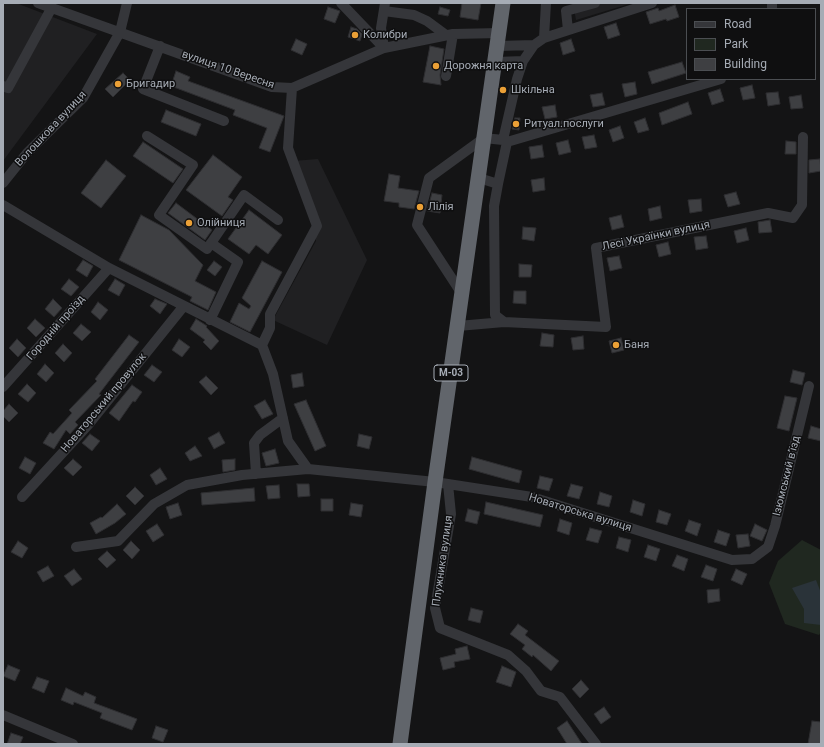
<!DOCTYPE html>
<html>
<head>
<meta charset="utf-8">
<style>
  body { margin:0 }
  #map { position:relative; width:824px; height:747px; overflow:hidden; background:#141415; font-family:Roboto,sans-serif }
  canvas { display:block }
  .frame { position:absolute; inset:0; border:4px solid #a6acb5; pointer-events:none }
  .legend { position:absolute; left:686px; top:8px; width:130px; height:72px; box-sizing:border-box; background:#0f0f10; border:1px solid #4b4e52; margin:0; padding:5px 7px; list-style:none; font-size:12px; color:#a6acb5 }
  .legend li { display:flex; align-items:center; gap:8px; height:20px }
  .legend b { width:20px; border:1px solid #4b4e52 }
</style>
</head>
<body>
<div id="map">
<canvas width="824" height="747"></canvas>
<div class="frame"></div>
<ul class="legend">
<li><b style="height:5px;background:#35363a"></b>Road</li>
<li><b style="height:11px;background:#202820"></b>Park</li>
<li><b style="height:11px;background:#3e3f42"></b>Building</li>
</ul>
</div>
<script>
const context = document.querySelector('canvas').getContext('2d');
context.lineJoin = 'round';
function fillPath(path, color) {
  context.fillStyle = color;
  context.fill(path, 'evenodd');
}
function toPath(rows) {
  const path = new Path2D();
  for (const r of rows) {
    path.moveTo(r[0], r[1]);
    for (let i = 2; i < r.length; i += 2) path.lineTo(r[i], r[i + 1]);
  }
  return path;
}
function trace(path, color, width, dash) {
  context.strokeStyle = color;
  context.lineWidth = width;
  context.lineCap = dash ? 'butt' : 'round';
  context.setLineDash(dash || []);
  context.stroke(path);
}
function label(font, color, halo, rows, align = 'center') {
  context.font = font + ' Roboto,sans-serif';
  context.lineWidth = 3;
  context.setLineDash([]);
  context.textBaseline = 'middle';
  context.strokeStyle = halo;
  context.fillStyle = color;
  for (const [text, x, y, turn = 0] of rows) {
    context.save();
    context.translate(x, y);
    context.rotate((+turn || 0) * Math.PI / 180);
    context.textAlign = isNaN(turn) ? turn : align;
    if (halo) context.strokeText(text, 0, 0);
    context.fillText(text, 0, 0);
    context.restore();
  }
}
fillPath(toPath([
  [3,3,16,3,97,34,3,161],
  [573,3,632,3,576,20],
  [318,159,367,260,327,345,273,320,316,241,293,161]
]), '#202022');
fillPath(toPath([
  [802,540,821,550,821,632,819,635,785,624,769,583,778,561]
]), '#202820');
fillPath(toPath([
  [816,580,821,593,821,625,804,623,804,609,792,588]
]), '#2a3339');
const building = toPath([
  [462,3,481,3,478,20,460,17,462,3],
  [675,5,679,17,667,21,666,19,650,24,646,12,658,8,659,11,675,5],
  [328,7,340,11,335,23,324,19,328,7],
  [440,7,450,10,448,16,438,14,440,7],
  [616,23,620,35,608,39,604,27,616,23],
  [351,27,357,29,362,34,360,41,348,37,351,27],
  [296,39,307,44,302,55,291,50,296,39],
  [571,39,575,51,563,55,560,43,571,39],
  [430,46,444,49,440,75,441,85,423,82,430,46],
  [682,62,686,73,652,84,648,72,682,62],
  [176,71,190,77,188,81,284,116,270,152,259,148,267,128,233,115,235,110,171,86,176,71],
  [123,73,130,80,113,97,105,89,123,73],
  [635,82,637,94,625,97,622,84,635,82],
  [752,85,755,98,743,100,740,88,752,85],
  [720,89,724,101,712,105,708,93,720,89],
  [778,92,780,104,768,106,766,93,778,92],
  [602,93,605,105,593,107,590,95,602,93],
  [801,95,803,108,791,109,789,97,801,95],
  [688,102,692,114,662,125,659,113,688,102],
  [555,105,557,117,545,119,542,107,555,105],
  [166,110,201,124,196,136,161,122,166,110],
  [515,118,520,118,519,130,512,129,515,118],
  [645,118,649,130,638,133,634,122,645,118],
  [620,126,624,138,613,142,609,130,620,126],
  [594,135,597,147,585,149,582,137,594,135],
  [568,140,571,152,559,155,556,143,568,140],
  [786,141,796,142,796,154,785,154,786,141],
  [143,142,183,169,173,183,133,156,143,142],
  [542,145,544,157,531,159,529,147,542,145],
  [213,155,242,177,228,197,233,200,222,216,186,190,213,155],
  [820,159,821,171,809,173,809,160,820,159],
  [106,160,126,176,101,208,81,193,106,160],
  [389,174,400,176,398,188,419,191,414,209,399,207,399,203,384,201,389,174],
  [544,178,545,190,533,192,531,180,544,178],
  [736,192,740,204,728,207,724,195,736,192],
  [432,193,442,195,440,213,427,211,432,193],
  [701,199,702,211,690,213,688,200,701,199],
  [176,203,212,230,205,240,168,213,176,203],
  [660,206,662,218,650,221,648,209,660,206],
  [249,210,282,235,268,254,256,245,249,254,228,239,249,210],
  [141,215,169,230,203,265,195,281,216,292,208,310,190,301,192,297,119,260,141,215],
  [621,215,624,227,612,230,609,218,621,215],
  [770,220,772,232,759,233,758,222,770,220],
  [523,227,536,228,534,241,522,239,523,227],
  [746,228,749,240,737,243,734,231,746,228],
  [706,236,708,248,696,250,694,237,706,236],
  [668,242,671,254,659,257,656,245,668,242],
  [619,256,622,268,610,271,607,258,619,256],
  [83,260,93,266,87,277,76,270,83,260],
  [214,261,222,267,215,276,207,270,214,261],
  [262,261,282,272,250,332,230,322,239,303,249,309,251,306,242,298,262,261],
  [519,264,532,265,531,277,519,277,519,264],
  [69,279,79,287,71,296,61,289,69,279],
  [115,279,125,285,119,296,108,290,115,279],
  [514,291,526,291,526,304,513,303,514,291],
  [53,299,62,308,54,317,45,309,53,299],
  [155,299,167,304,160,314,150,306,155,299],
  [98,302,108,310,100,320,91,312,98,302],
  [35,319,45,328,36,337,27,328,35,319],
  [196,319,207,326,206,327,219,341,211,350,203,342,205,340,190,329,196,319],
  [81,324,91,332,82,341,73,333,81,324],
  [542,333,554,335,553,347,540,346,542,333],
  [129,335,139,342,99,394,101,395,75,422,78,425,70,434,66,430,54,449,43,443,50,432,53,434,72,413,69,410,97,381,95,379,129,335],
  [583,336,584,349,573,350,571,338,583,336],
  [621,338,624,350,612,353,609,341,621,338],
  [17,339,26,348,18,357,9,348,17,339],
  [179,339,190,347,182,357,172,350,179,339],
  [63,344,72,353,64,362,55,353,63,344],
  [45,364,54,373,46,382,37,374,45,364],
  [152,365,162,372,154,382,144,375,152,365],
  [793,370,805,373,802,385,790,382,793,370],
  [302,373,304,386,293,388,291,375,302,373],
  [206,376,218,388,211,395,199,382,206,376],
  [27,384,36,393,28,402,18,394,27,384],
  [132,385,142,392,135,402,133,401,119,421,109,413,132,385],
  [785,396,797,398,789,431,777,428,785,396],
  [265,400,273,414,262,419,254,406,265,400],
  [306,400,326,446,315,451,294,404,306,400],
  [9,404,18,413,9,422,3,416,3,411,9,404],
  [811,426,821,429,821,441,808,438,811,426],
  [219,432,225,443,214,449,208,438,219,432],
  [90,434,100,441,92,451,82,443,90,434],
  [359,434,372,437,369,449,357,446,359,434],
  [195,446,202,456,190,461,185,453,195,446],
  [275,449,279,463,266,466,262,453,275,449],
  [25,457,36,463,30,474,19,468,25,457],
  [472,457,522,471,519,483,469,469,472,457],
  [73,459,82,467,73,476,64,468,73,459],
  [235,459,235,470,223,472,222,460,235,459],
  [160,468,167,479,156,485,150,475,160,468],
  [540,476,553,479,549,491,537,488,540,476],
  [297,484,309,484,310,496,298,497,297,484],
  [571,484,583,487,579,499,567,496,571,484],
  [279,485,280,498,268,499,266,486,279,485],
  [135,487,144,496,135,505,126,496,135,487],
  [254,488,255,501,202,505,201,493,254,488],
  [600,492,612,496,609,507,597,504,600,492],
  [321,499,333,499,333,511,321,511,321,499],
  [633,500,645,504,642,516,630,512,633,500],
  [486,502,543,515,540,527,484,514,486,502],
  [178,503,182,515,170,519,166,507,178,503],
  [351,503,363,505,361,517,349,515,351,503],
  [117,504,126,514,115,523,96,534,90,523,101,517,102,518,117,504],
  [468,509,480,512,477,524,465,521,468,509],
  [659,510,671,514,667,525,656,522,659,510],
  [560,519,572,523,569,535,557,531,560,519],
  [689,520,701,524,697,536,685,531,689,520],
  [157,524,164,535,153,542,146,531,157,524],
  [755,524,767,530,762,541,750,536,755,524],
  [590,528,602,531,598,543,586,540,590,528],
  [718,530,730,534,726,546,714,542,718,530],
  [748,534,750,546,738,548,736,535,748,534],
  [619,537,631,540,628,552,616,548,619,537],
  [18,541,28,548,22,558,11,552,18,541],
  [131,541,140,550,132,559,123,550,131,541],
  [648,545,660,549,656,561,644,557,648,545],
  [107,551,116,560,107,568,98,559,107,551],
  [677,555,688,559,684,571,672,566,677,555],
  [706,565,717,569,713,581,701,577,706,565],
  [48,566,54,576,43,582,37,572,48,566],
  [74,569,82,579,72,586,64,576,74,569],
  [736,569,747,574,742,585,731,580,736,569],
  [719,589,720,601,708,603,707,590,719,589],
  [471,608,483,611,480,623,468,620,471,608],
  [518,624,528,631,525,635,559,661,551,671,533,655,532,657,522,649,525,645,510,634,518,624],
  [467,646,470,659,454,662,455,667,443,670,440,658,456,654,455,649,467,646],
  [8,665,20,670,15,681,3,676,8,665],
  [502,666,516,672,511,687,496,682,502,666],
  [37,677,49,681,44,693,32,688,37,677],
  [581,680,589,689,580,698,572,689,581,680],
  [66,688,83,696,85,692,96,697,94,703,137,719,132,730,100,718,102,713,74,702,73,705,61,700,66,688],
  [604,707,611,717,601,724,594,714,604,707],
  [567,721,582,744,567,744,557,728,567,721],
  [812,721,821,722,821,744,808,744,812,721],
  [156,726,168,730,163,742,152,738,156,726],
  [11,733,23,737,20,744,7,744,11,733]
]);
fillPath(building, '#3e3f42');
trace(building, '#2e2e31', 1);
trace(toPath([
  [38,3,272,87,292,88,384,48,453,34,500,33],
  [341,3,384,48],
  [772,9,772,3],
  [384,11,414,15,427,21,446,35],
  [568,30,566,11,595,3],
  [544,38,546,3],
  [160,46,143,89,224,121],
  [498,46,534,45,544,38,652,3],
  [384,48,381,28,385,3],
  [496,62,523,61],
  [446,76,453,34],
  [3,86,8,88,51,9,51,3],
  [147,136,193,165,159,215,207,249,244,195,278,220],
  [503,140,517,79,523,61,534,45],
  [479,178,498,184,494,206,495,315,504,322],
  [3,183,27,153,83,98,120,32,127,3],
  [498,184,507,142],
  [3,205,109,268,262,345,273,374,288,441,308,469,435,482,532,497,732,560,752,559,768,547,775,526,809,386],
  [462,294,417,225,429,178,484,138,503,140,507,142,721,79],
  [210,320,238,262,211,243],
  [458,326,504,322,606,327,596,248,768,213,793,218,802,205,803,137],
  [262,345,270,328,270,314,317,226,288,148,292,88],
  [3,387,109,268],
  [256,474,254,443,260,435,283,418],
  [448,484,451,514,435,608,440,628,508,655,526,671,541,691,560,697,596,744],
  [22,497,88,425,183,307],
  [76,547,118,541,154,504,187,485,242,475,308,469],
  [3,715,73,744]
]), '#35363a', 10);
trace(toPath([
  [400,744,435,482,503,3]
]), '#61656b', 15);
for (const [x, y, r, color] of [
  [355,35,4,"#eba036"],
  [436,66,4,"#eba036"],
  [118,84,4,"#eba036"],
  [503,90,4,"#eba036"],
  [516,124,4,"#eba036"],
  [420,207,4,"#eba036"],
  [189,223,4,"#eba036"],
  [616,345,4,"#eba036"]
]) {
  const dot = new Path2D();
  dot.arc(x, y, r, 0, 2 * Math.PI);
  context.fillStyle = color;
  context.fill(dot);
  trace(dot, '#0f0f10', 1.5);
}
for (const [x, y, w] of [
  [451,373,34]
]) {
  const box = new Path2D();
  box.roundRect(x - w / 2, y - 8, w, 16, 3);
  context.fillStyle = '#0f0f10';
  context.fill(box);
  trace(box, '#a6acb5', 1);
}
label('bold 10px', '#a6acb5', null, [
  ["М-03",451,373]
]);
label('11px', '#a6acb5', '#0f0f10', [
  ["Колибри",363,35],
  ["Дорожня карта",444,66],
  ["Бригадир",126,84],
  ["Шкільна",511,90],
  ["Ритуал.послуги",524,124],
  ["Лілія",428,207],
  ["Олійниця",197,223],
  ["Баня",624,345]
], 'left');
label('11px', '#a6acb5', '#0f0f10', [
  ["вулиця 10 Вересня",228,70,19],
  ["Волошкова вулиця",51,129,-47],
  ["Лесі Українки вулиця",656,236,-12],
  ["Городній проїзд",56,328,-49],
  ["Новаторський провулок",104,403,-50],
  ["Ізюмський в’їзд",787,476,-76],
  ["Новаторська вулиця",580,513,17],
  ["Плужника вулиця",443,561,-82]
]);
</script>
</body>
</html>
